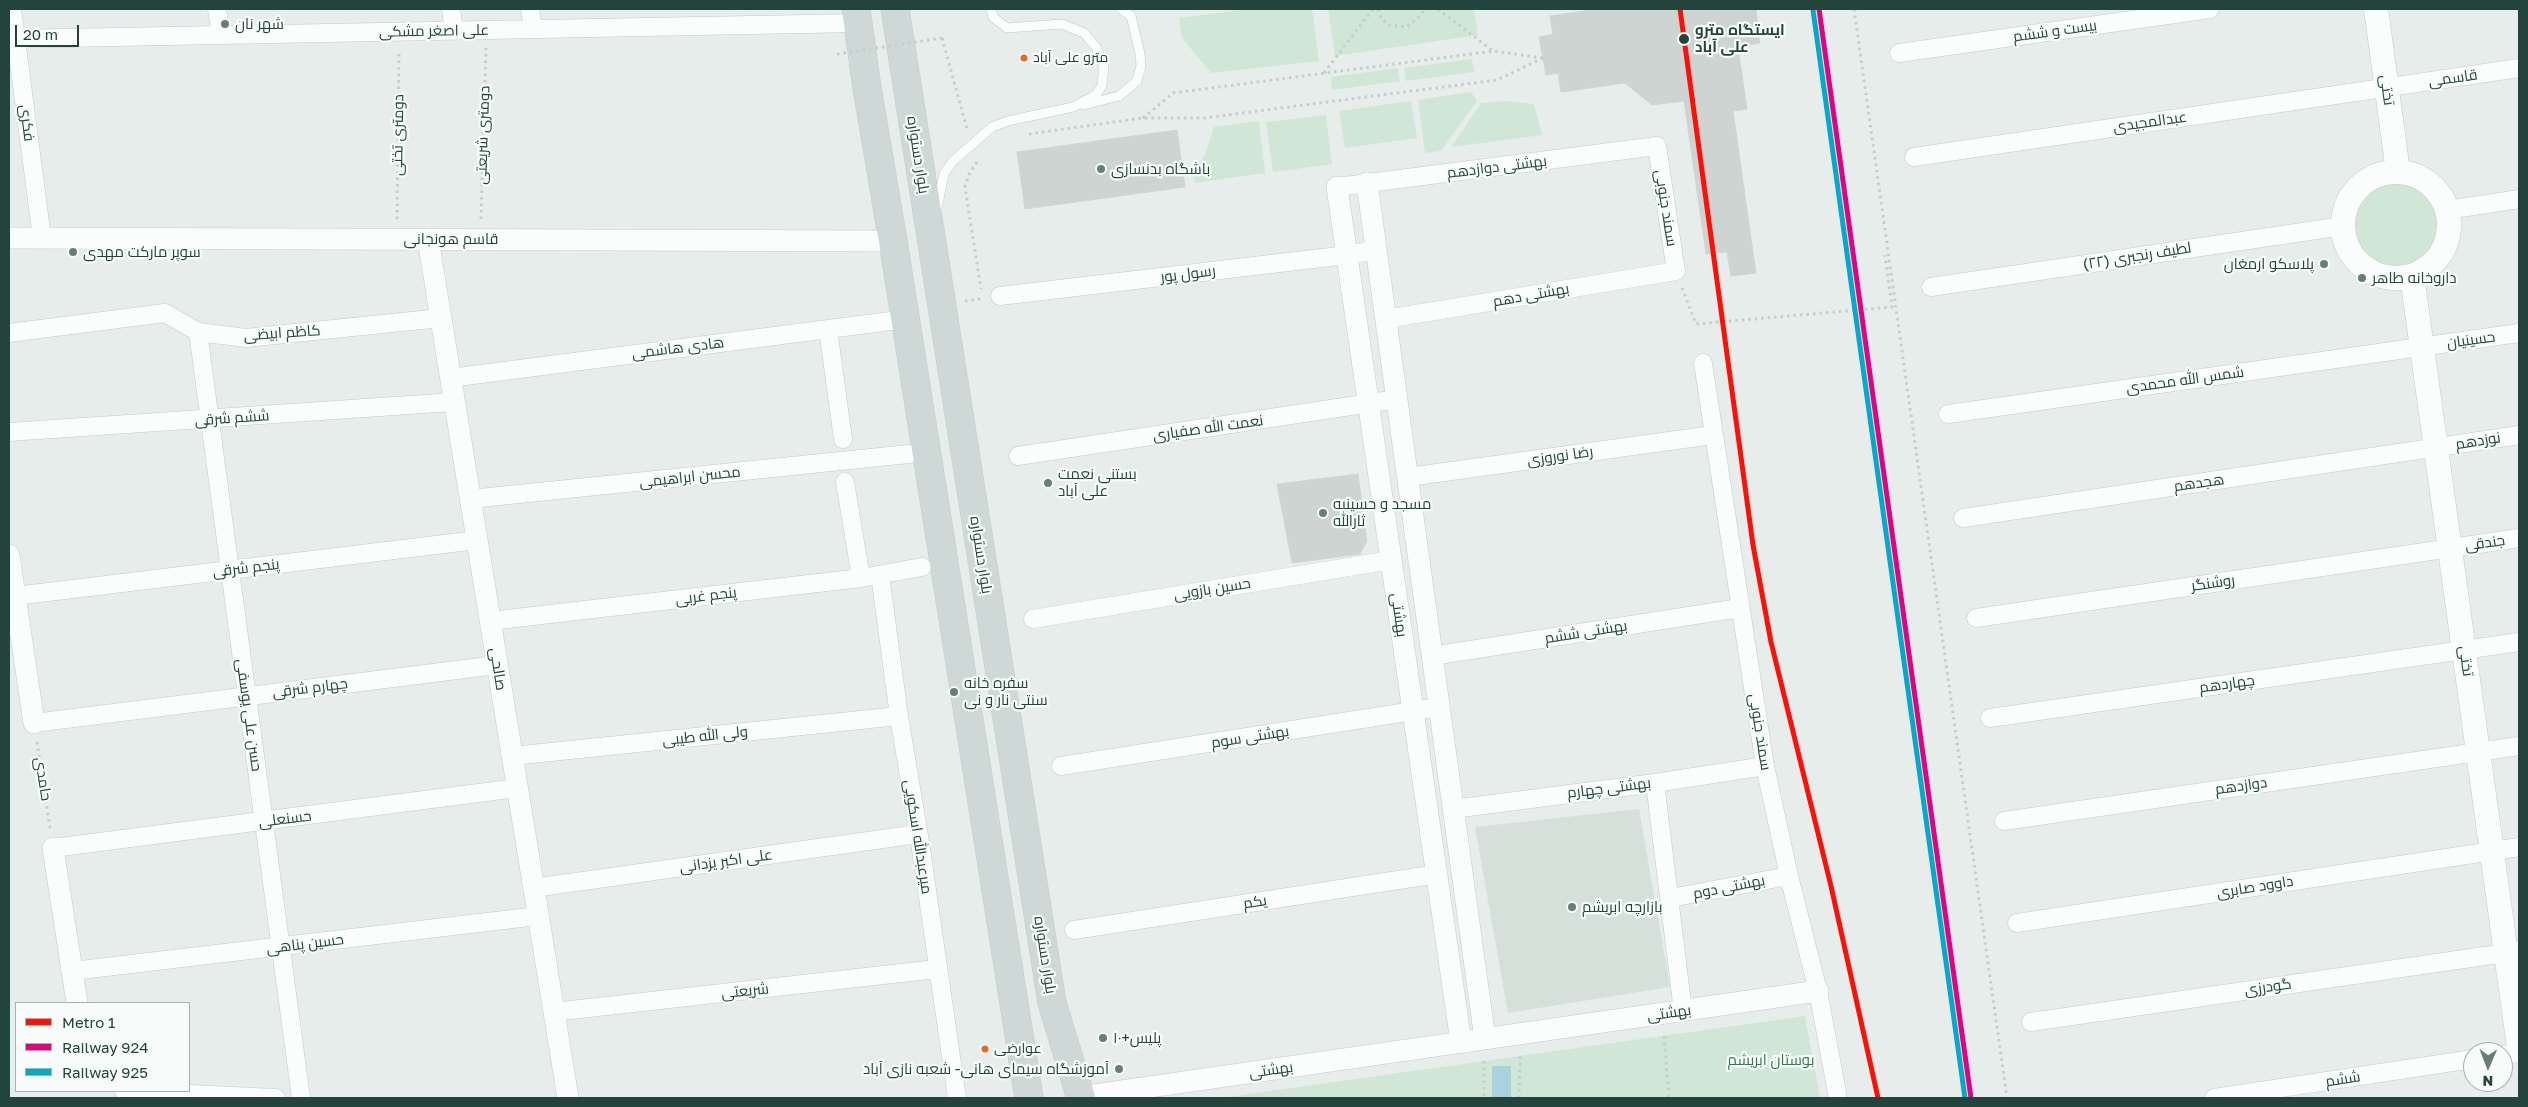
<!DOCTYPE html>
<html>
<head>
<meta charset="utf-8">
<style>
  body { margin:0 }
  #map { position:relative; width:2528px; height:1107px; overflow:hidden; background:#e7edea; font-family:"Golos Text",sans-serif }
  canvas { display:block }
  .frame { position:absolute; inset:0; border:10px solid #22443c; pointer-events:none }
  .legend { position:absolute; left:15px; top:1002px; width:175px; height:90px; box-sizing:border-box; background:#f7fbf9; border:1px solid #a2b2ad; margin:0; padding:6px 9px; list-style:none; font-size:15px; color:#22443c }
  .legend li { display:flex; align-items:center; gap:10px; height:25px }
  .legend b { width:25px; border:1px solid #a2b2ad }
  .north { position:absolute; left:2463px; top:1042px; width:50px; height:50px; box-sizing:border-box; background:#f7fbf9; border:1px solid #a2b2ad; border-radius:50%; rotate:181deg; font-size:14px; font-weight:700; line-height:20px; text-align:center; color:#22443c }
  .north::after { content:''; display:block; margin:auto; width:18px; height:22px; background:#677f79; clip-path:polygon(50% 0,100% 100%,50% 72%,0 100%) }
  .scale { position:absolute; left:15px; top:25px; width:64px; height:22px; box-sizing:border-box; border:2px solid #22443c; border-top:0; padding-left:6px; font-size:15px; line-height:18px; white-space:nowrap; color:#22443c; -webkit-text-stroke:4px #f7fbf9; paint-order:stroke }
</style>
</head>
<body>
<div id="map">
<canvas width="2528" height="1107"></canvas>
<div class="frame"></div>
<ul class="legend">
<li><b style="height:6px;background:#ff0f04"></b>Metro 1</li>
<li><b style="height:6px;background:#e5007d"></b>Railway 924</li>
<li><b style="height:6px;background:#00a9ce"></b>Railway 925</li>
</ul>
<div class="north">N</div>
<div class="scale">20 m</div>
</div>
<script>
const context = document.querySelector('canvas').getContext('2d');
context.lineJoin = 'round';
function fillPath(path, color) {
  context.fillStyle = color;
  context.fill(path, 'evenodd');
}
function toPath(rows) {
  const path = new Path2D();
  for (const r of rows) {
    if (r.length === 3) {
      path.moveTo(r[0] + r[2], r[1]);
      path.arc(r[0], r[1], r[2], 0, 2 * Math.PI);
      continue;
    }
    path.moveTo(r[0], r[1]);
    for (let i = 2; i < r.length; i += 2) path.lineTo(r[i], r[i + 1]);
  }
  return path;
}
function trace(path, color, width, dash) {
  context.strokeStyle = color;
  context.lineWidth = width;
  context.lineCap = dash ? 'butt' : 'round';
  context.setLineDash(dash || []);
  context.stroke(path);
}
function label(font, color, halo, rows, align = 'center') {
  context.font = font + ' "Golos Text",Cairo,sans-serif';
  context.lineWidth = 4.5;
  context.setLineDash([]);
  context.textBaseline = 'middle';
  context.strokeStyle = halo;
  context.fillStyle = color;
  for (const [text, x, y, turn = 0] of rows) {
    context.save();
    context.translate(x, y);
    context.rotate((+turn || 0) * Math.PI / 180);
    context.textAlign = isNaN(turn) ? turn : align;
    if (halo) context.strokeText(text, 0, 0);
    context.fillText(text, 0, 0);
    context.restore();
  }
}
fillPath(toPath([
  [1639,809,1670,987,1508,1013,1475,827]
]), '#d5e0db');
fillPath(toPath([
  [1248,9,1312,9,1319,61,1211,73,1182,38,1179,18],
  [1328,9,1474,9,1478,35,1335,56],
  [1472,59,1474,72,1406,81,1404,68],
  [1398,68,1400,81,1332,90,1331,77],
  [1471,92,1477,101,1441,151,1425,153,1418,100],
  [1411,101,1417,138,1345,148,1339,111],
  [1507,101,1534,104,1542,135,1451,147,1481,103],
  [1326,115,1332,164,1273,172,1266,122],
  [1259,121,1265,173,1195,183,1193,173,1205,155,1214,127],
  [2395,225,45],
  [1805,1016,1820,1098,1220,1098]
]), '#d0e7d8');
fillPath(toPath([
  [1492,1066,1511,1066,1511,1098,1492,1098]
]), '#a6d3dd');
const building = toPath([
  [1598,9,1756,9,1760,43,1738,47,1747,109,1733,111,1756,273,1731,276,1727,252,1706,254,1684,101,1652,105,1625,83,1561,92,1558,73,1546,75,1539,37,1553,34,1550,16,1598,9],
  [1177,130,1185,187,1025,209,1017,152,1177,130],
  [1358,474,1367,541,1360,554,1292,563,1277,484,1358,474]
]);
fillPath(building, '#ced4d2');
trace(building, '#d0d6d3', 1);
const service = toPath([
  [1083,105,1119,96,1137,81,1141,66,1140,54,1131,16,1121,9],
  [937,208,944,174,952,162,992,127,1008,121,1073,107,1096,95,1102,86,1104,65,1096,47,1084,33,1062,24,1007,28,993,17,991,9]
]);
const minor = toPath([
  [12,9,42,238],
  [217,9,221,35],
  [451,9,454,31],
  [530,9,533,29],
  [9,39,858,23],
  [1899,53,2210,9],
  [1914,157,2519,68],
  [1337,187,1657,146,1676,271,1386,319],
  [2447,210,2519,199],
  [1931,287,2343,226],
  [1000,296,1347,255,1377,250],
  [828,329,843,439],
  [198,332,301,1098],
  [9,333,165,313,198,332,246,338,441,318],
  [1703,363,1765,766,1789,876,1818,991,1838,1098],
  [450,378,906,319],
  [1948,414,2519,333],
  [9,432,454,402],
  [1018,456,1397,399],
  [1408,477,1713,435],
  [845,482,861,578],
  [470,499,909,454],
  [1963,518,2519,435],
  [880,575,899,716,920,842,957,1098],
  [15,596,477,540],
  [1976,618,2519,538],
  [1033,619,1391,560],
  [490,621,861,578,922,567],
  [1432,656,1740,608],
  [1990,718,2519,642],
  [34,723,497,665],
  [512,756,899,716],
  [1061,766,1439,707],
  [1655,783,1683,1011],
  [1453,809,1655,783,1765,766],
  [2004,821,2519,746],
  [53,848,517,788],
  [533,888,918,834],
  [1670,898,1789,876],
  [2017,923,2519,847],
  [1074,930,1437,874],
  [72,971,538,916],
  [553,1012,937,969],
  [2031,1022,2519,951],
  [2503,1055,2519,1053],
  [124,1091,276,1098],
  [2214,1098,2473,1059]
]);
const tertiary = toPath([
  [1367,183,1485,1039],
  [1337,187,1461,1042],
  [9,238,893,241],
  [428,239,568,1098],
  [9,555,34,723],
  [53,848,77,1003],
  [1080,1097,1818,991]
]);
const secondary = toPath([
  [2376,9,2398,172],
  [2396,225,53],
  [2412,276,2519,1047]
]);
const primary = toPath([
  [856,9,867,88,893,241,1029,1098],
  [895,9,1052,1003,1081,1098]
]);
trace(service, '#c4cac8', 10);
trace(minor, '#c4cac8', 19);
trace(tertiary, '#c4cac8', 22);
trace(secondary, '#c3cbc8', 25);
trace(primary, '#c2ccc9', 29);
trace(toPath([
  [1378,9,1381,18,1389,25,1407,27,1421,15,1424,9],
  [1438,9,1493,51],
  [1854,9,2007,1098],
  [942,38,967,129],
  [1324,73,1373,9],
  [1143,118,1173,93,1494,51,1542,58],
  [1029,134,1142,118,1204,118,1497,80,1543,58],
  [977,162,969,174,965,187,981,289],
  [397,219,399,50],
  [481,219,486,48],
  [1682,288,1696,324,1892,307,1885,255],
  [965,301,981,299],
  [37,742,50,828],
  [1664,1036,1669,1098],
  [1484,1061,1484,1098],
  [1519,1098,1520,1056]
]), '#c6cecd', 3, [2.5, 4]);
trace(service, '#fbfcfc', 9);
trace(minor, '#fbfcfc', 18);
trace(tertiary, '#fbfcfc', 21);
trace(secondary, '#fbfcfc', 24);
trace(primary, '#ced8d6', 28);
trace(toPath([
  [837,54,942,38]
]), '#c6cecd', 3, [2.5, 4]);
trace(toPath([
  [1819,9,1971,1098]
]), '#e5007d', 5);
trace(toPath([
  [1813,10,1965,1098]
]), '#00a9ce', 5);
trace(toPath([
  [1680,9,1753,545,1771,642,1831,886,1878,1098]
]), '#ff0f04', 5);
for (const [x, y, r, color] of [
  [225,24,5,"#677f79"],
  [1684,39,6,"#22443c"],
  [1024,58,4.5,"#f26522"],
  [1101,169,5,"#677f79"],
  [73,252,5,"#677f79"],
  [2324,264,5,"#677f79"],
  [2362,278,5,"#677f79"],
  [1048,483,5,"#677f79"],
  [1323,513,5,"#677f79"],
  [954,692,5,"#677f79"],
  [1572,907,5,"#677f79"],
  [1103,1038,5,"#677f79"],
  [985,1049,4.5,"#f26522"],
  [1119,1069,5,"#677f79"]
]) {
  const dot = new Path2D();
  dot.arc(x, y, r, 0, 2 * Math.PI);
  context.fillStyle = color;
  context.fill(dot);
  trace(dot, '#f7fbf9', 2);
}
label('14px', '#22443c', '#f7fbf9', [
  ["مترو علی آباد",1033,58],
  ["عوارضی",994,1049]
], 'left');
label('15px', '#22443c', '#f7fbf9', [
  ["شهر نان",235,24],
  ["باشگاه بدنسازی",1111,169],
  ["سوپر مارکت مهدی",83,252],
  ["پلاسکو ارمغان",2314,264,"right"],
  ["داروخانه طاهر",2372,278],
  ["بستنی نعمت",1058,474],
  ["علی آباد",1058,491],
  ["مسجد و حسینیه",1333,504],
  ["ثارالله",1333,521],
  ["سفره خانه",964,683],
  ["سنتی نار و نی",964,700],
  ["بازارچه ابریشم",1582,907],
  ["پلیس+۱۰",1113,1038],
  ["آموزشگاه سیمای هانی- شعبه نازی آباد",1109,1069,"right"]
], 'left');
label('bold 15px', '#22443c', '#f7fbf9', [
  ["ایستگاه مترو",1695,30],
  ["علی آباد",1695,47]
], 'left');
label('15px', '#22443c', '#f7fbf9', [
  ["علی اصغر مشکی",434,31,-1],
  ["بیست و ششم",2055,31,-8],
  ["قاسمی",2453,78,-8],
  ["تختی",2387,90,82],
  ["عبدالمجیدی",2150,122,-8],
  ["فکری",27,123,83],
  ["دومتری تختی",398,135,-89],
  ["دومتری شریعتی",483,135,-88],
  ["بلوار دستواره",918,155,81],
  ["بهشتی دوازدهم",1497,167,-7],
  ["سمند جنوبی",1666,208,81],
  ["قاسم هونجانی",451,239],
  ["لطیف رنجبری (۲۲)",2137,256,-9],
  ["رسول پور",1188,274,-7],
  ["بهشتی دهم",1531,295,-10],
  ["کاظم ابیضی",282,333,-4],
  ["حسینیان",2471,340,-8],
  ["هادی هاشمی",678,348,-7],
  ["شمس الله محمدی",2185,380,-8],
  ["ششم شرقی",232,418,-4],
  ["نعمت الله صفیاری",1208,428,-8],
  ["نوزدهم",2478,441,-9],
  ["رضا نوروزی",1560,456,-8],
  ["محسن ابراهیمی",690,477,-6],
  ["هجدهم",2199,483,-8],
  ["جندقی",2485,543,-8],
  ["بلوار دستواره",981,555,81],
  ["پنجم شرقی",246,568,-7],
  ["روشنگر",2213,583,-8],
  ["حسین بازویی",1212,589,-9],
  ["پنجم غربی",706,596,-7],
  ["بهشتی",1399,615,82],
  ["بهشتی ششم",1586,632,-9],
  ["تختی",2466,661,82],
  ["صالحی",498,669,81],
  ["چهاردهم",2227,684,-8],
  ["چهارم شرقی",310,688,-7],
  ["حسن علی یوسفی",249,715,82],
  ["سمند جنوبی",1760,732,81],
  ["ولی الله طیبی",705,736,-6],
  ["بهشتی سوم",1250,737,-9],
  ["حامدی",43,779,81],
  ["دوازدهم",2241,786,-8],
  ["بهشتی چهارم",1609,788,-7],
  ["حسنعلی",285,819,-7],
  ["میرعبدالله اسکویی",918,837,81],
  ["علی اکبر یزدانی",726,861,-8],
  ["بهشتی دوم",1729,887,-11],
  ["داوود صابری",2255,887,-9],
  ["یکم",1255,902,-9],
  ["حسین پناهی",305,944,-7],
  ["بلوار دستواره",1045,955,81],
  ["گودرزی",2268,987,-8],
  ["شریعتی",745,991,-6],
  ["بهشتی",1669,1013,-8],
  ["بهشتی",1271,1070,-8],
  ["ششم",2343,1079,-9]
]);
label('15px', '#297e4e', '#f7fbf9', [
  ["بوستان ابریشم",1771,1060]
]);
</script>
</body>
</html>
